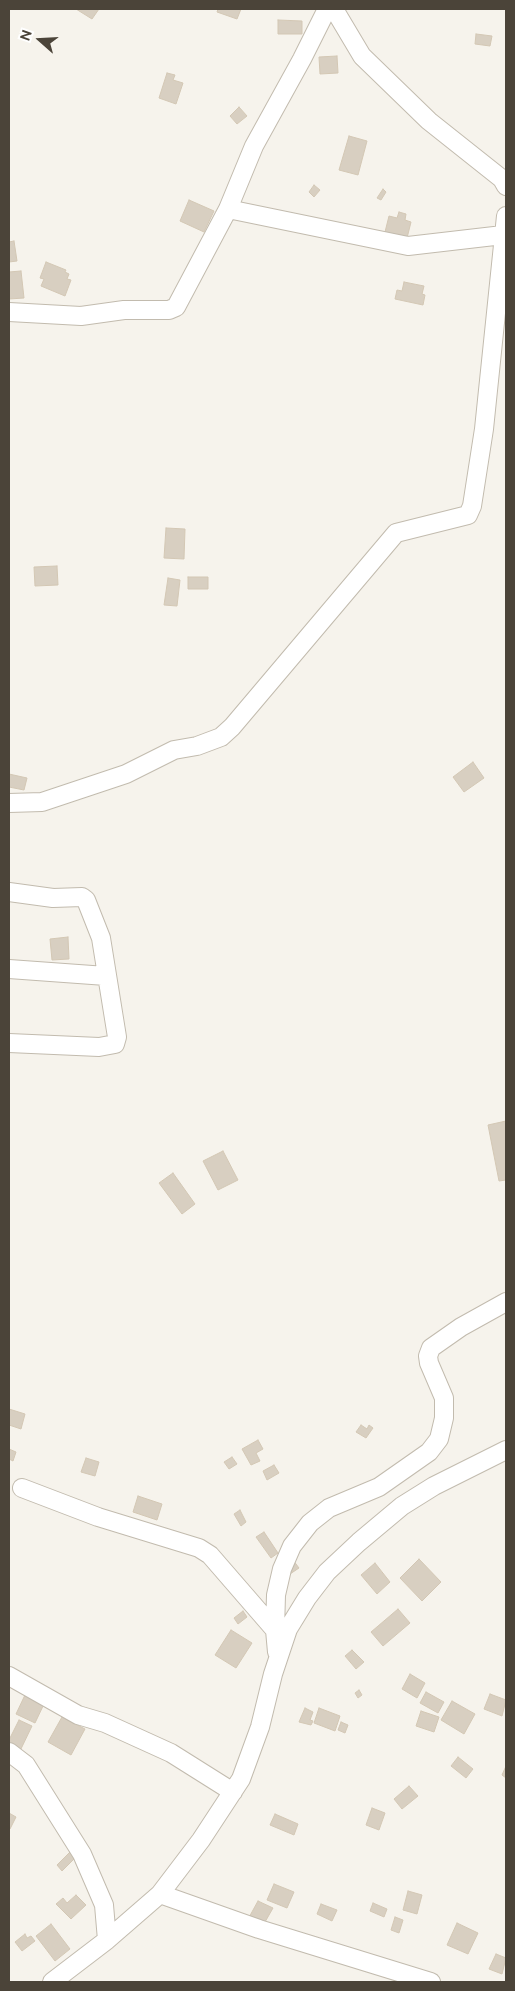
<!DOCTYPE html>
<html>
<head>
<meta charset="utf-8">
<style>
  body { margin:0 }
  #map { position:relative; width:515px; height:1991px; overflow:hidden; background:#f6f3ec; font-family:Ubuntu,sans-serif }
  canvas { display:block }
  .frame { position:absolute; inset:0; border:10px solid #4b4439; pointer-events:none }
  .north { position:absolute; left:15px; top:15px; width:50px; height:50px; -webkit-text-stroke:4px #fff; paint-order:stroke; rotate:289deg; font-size:14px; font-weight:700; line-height:20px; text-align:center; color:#4b4439 }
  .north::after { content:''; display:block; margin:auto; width:18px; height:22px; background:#4b4439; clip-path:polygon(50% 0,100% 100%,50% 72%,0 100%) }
</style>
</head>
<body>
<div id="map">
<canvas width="515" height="1991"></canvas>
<div class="frame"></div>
<div class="north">N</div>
</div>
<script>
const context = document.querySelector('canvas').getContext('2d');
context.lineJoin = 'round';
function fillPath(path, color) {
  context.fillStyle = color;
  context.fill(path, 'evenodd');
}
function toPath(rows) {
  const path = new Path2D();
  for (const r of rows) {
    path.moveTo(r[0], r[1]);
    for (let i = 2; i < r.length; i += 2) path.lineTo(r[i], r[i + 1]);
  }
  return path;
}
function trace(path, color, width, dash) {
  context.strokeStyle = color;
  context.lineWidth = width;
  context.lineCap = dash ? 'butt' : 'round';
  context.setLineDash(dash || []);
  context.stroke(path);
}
const building = toPath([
  [76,9,99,9,92,19,76,9],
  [218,9,241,9,237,19,217,12,218,9],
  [278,20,302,21,302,34,278,34,278,20],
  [476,34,492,36,490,46,475,44,476,34],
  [337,56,338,73,320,74,319,57,337,56],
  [167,73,175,75,173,80,183,83,176,104,159,98,167,73],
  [239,107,247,116,237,124,230,116,239,107],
  [349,136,367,141,358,175,339,170,349,136],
  [314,185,320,190,314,197,309,192,314,185],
  [383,189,386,192,381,200,377,198,383,189],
  [189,200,214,211,204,232,180,221,189,200],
  [399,212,406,214,405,220,411,222,406,242,384,236,389,216,397,218,399,212],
  [14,241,17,261,9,262,9,242,14,241],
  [46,262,66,270,65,272,69,274,67,279,71,280,65,296,41,286,44,279,40,278,46,262],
  [21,271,24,298,9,299,9,272,21,271],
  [404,282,424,286,422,294,425,295,423,305,395,299,397,290,402,291,404,282],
  [166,528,185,529,184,559,164,558,166,528],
  [57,566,58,585,35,586,34,567,57,566],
  [188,577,208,577,208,589,188,589,188,577],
  [168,578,180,580,177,606,164,605,168,578],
  [473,762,484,778,464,792,453,777,473,762],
  [9,774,27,778,24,790,9,787,9,774],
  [68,937,69,959,52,960,50,939,68,937],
  [506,1121,506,1180,499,1181,488,1125,506,1121],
  [223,1151,238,1180,218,1190,203,1161,223,1151],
  [173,1173,195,1204,182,1214,159,1183,173,1173],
  [9,1409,25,1414,21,1429,9,1425,9,1409],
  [361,1425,367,1429,369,1425,373,1428,366,1438,356,1432,361,1425],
  [258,1440,263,1449,256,1453,260,1461,251,1465,242,1449,258,1440],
  [9,1449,16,1452,13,1461,9,1459,9,1449],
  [232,1457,237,1464,229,1469,224,1462,232,1457],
  [86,1458,99,1462,95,1476,81,1472,86,1458],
  [274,1465,279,1473,267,1480,263,1471,274,1465],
  [138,1496,162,1504,157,1520,133,1512,138,1496],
  [240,1510,246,1522,241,1526,234,1514,240,1510],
  [264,1532,278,1553,271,1558,256,1537,264,1532],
  [419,1559,441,1582,422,1601,400,1578,419,1559],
  [293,1560,299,1568,290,1574,285,1565,293,1560],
  [375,1563,390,1582,377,1594,361,1575,375,1563],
  [398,1609,410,1623,383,1646,371,1632,398,1609],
  [243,1611,247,1617,238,1624,234,1618,243,1611],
  [231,1630,252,1643,236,1668,215,1655,231,1630],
  [352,1650,364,1662,356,1669,345,1656,352,1650],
  [410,1674,425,1683,417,1698,402,1689,410,1674],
  [359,1690,362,1695,358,1698,355,1693,359,1690],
  [426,1692,444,1702,438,1713,420,1703,426,1692],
  [490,1694,506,1700,502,1716,484,1709,490,1694],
  [25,1695,44,1704,35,1723,16,1714,25,1695],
  [452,1701,475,1714,464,1734,441,1720,452,1701],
  [305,1708,313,1712,310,1720,313,1721,311,1725,299,1722,305,1708],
  [319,1708,340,1716,335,1731,314,1723,319,1708],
  [421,1711,439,1717,434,1732,416,1726,421,1711],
  [62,1717,85,1729,71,1755,48,1742,62,1717],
  [19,1720,32,1726,19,1753,9,1748,9,1740,19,1720],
  [341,1722,348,1725,345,1733,338,1730,341,1722],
  [458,1757,473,1769,466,1778,451,1766,458,1757],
  [506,1766,506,1778,502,1775,506,1766],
  [409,1786,418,1796,402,1809,394,1799,409,1786],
  [372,1808,385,1813,379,1830,366,1825,372,1808],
  [9,1813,16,1817,10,1829,9,1829,9,1813],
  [275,1814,298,1824,294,1835,270,1825,275,1814],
  [70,1852,75,1858,62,1871,57,1865,70,1852],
  [274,1884,294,1892,287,1908,267,1900,274,1884],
  [408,1891,422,1895,417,1914,403,1910,408,1891],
  [76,1895,86,1905,71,1919,56,1904,63,1898,67,1903,76,1895],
  [258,1901,273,1908,261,1929,247,1921,258,1901],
  [373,1903,387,1909,384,1917,370,1911,373,1903],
  [321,1904,337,1910,332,1921,317,1914,321,1904],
  [395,1917,403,1920,399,1933,391,1930,395,1917],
  [457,1923,478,1933,468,1954,447,1945,457,1923],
  [51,1924,70,1949,55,1961,36,1936,51,1924],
  [25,1934,27,1938,31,1936,35,1941,22,1951,15,1942,25,1934],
  [496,1954,506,1958,502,1974,489,1969,496,1954]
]);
fillPath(building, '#d8cfc1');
trace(building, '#d3c7b4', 1);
const minor = toPath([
  [334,9,362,56,429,121,502,179,506,186],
  [228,209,408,246,503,235],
  [9,312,81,316,124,310,169,310,176,307,228,209,254,146,302,59,327,9],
  [9,803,42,802,126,774,174,750,197,746,221,737,232,727,396,533,468,515,472,506,484,429,506,216],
  [9,892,53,898,82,897,86,900,101,938,117,1037,115,1044,99,1047,9,1043],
  [9,969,106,976],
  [22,1488,98,1517,199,1548,210,1555,275,1630],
  [277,1652,275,1630,276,1595,282,1569,292,1546,310,1523,329,1508,379,1487,429,1452,439,1439,444,1418,444,1398,429,1363,428,1356,431,1348,461,1327,506,1302],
  [9,1676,78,1715,105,1723,171,1753,233,1792],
  [9,1752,26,1765,82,1854,104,1905,107,1940],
  [160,1894,259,1929,431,1982],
  [52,1982,107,1940,160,1894,201,1840,241,1779,260,1727,273,1674,288,1629,307,1598,327,1572,359,1542,402,1506,434,1486,506,1450]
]);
trace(minor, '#c2bbae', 20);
trace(minor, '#fff', 18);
</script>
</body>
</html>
